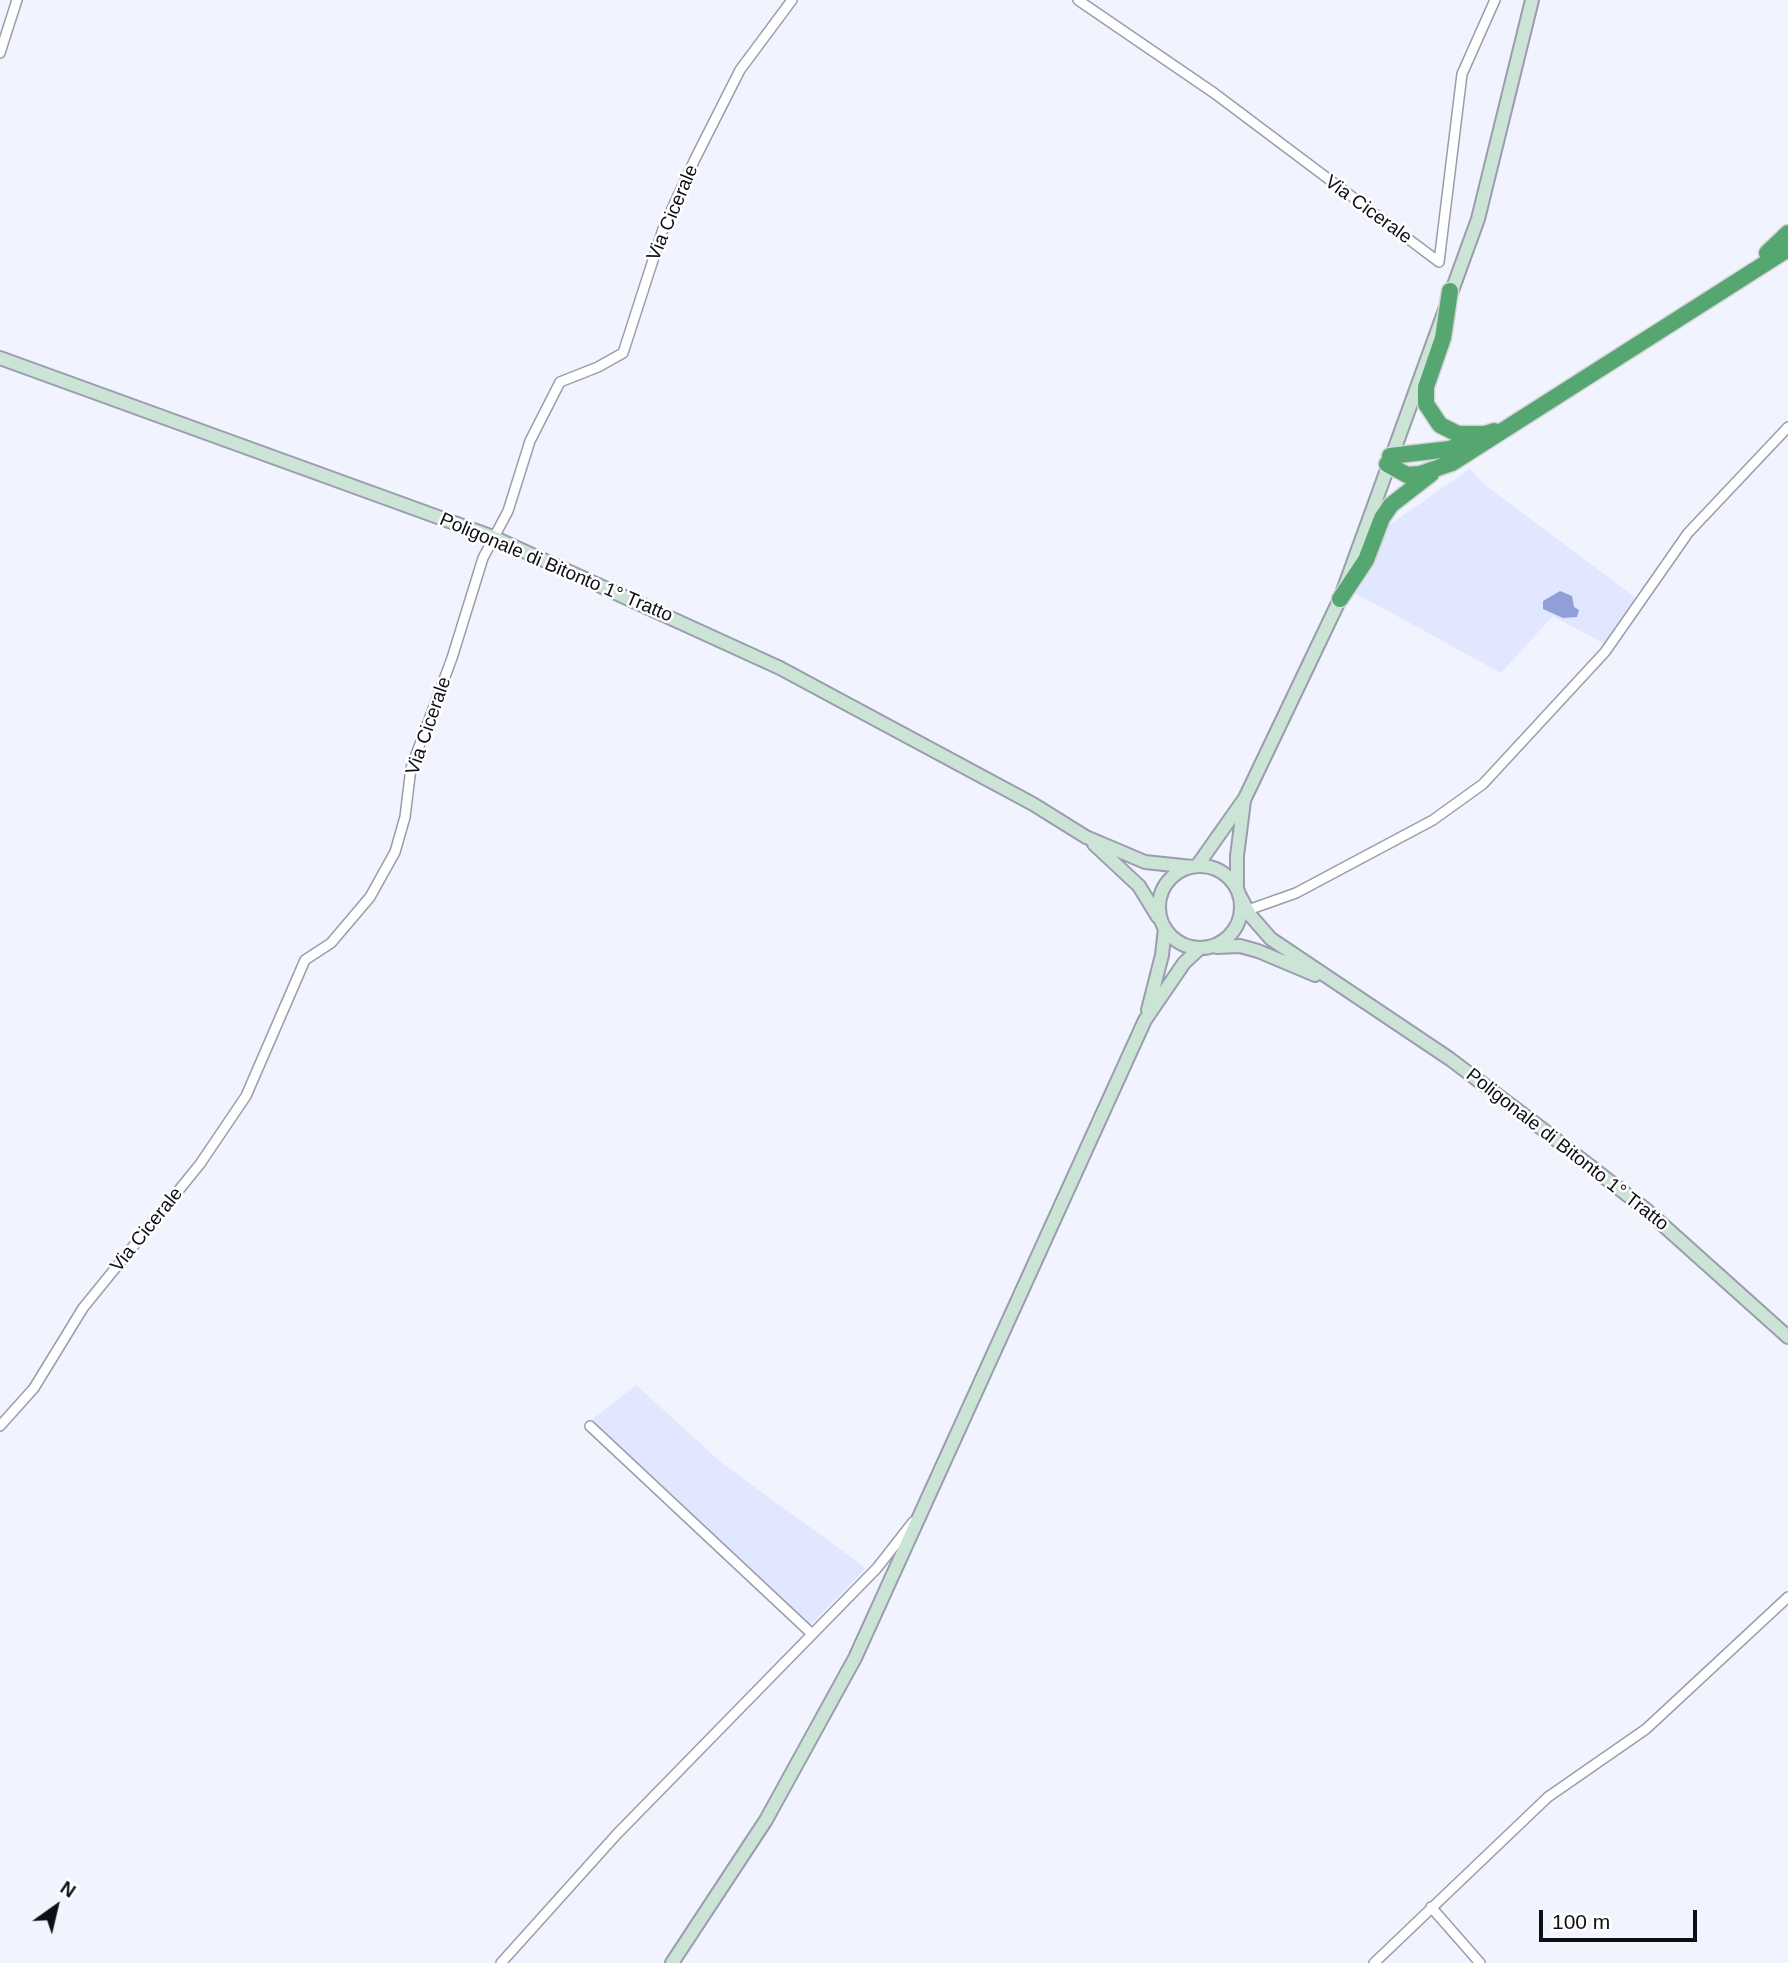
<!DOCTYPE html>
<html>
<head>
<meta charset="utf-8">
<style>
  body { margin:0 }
  #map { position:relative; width:1788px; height:1963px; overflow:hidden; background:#f1f4fe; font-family:Arial,sans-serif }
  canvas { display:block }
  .north { position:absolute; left:21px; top:1872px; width:70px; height:70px; -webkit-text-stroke:5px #fff; paint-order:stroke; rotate:34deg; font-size:19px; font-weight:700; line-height:28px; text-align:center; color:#0d0f14 }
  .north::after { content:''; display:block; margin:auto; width:24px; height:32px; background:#0d0f14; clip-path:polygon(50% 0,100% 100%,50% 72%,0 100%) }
  .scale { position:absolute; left:1539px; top:1910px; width:158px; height:32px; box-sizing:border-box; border:4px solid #0d0f14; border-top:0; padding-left:9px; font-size:21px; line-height:24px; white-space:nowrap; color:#0d0f14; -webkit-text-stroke:5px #fff; paint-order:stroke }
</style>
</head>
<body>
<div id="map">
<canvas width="1788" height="1963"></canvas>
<div class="north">N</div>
<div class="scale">100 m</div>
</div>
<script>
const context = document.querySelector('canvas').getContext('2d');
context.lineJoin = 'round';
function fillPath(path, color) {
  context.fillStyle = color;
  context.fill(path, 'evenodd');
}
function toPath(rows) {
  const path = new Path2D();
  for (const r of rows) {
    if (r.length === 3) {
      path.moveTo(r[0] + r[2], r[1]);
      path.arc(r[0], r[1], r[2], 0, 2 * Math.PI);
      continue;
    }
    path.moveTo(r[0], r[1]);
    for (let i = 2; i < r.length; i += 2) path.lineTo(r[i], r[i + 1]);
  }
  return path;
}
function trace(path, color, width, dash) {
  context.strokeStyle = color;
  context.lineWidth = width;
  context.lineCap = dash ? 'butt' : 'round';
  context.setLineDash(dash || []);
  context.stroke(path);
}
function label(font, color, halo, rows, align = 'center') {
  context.font = font + ' Arial,sans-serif';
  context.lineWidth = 5;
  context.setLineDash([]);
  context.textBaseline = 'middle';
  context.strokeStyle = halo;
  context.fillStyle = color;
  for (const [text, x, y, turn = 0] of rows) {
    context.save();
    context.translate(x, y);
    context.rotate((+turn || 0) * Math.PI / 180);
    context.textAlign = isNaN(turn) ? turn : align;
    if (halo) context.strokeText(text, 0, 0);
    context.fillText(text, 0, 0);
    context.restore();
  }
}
fillPath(toPath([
  [1470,469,1485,485,1636,598,1606,645,1553,616,1501,673,1353,592,1383,529],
  [636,1385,723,1464,866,1568,810,1626,589,1422]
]), '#e1e7ff');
fillPath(toPath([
  [1560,591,1572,596,1574,607,1579,610,1577,617,1563,618,1543,609,1543,601]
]), '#919fd8');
const minor = toPath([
  [1078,0,1214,93,1439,262,1462,74,1495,0],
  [0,53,17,0],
  [1248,910,1296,893,1433,820,1483,784,1605,652,1688,533,1788,427],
  [0,1426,34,1388,83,1308,200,1164,246,1096,305,960,331,943,370,897,395,852,405,817,411,768,452,658,483,558,508,511,530,441,560,382,598,367,623,353,664,226,695,159,740,70,792,0],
  [590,1426,811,1633],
  [1431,1907,1480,1963],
  [501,1963,617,1834,877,1568,913,1522],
  [1374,1963,1548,1797,1646,1729,1788,1597]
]);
const secondary = toPath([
  [0,358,493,537,780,668,1033,804,1086,837,1145,862,1192,867],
  [1094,844,1139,886,1158,917],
  [1200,907,41],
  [1197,866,1245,798,1340,599,1478,219,1532,0],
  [1237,886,1237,856,1244,801],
  [1240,896,1250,915,1271,939,1450,1059,1541,1128,1644,1208,1788,1337],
  [1217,947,1240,946,1258,951,1315,975],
  [1148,1010,1162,955,1165,928],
  [672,1963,766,1820,855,1658,1145,1020,1184,963,1199,949]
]);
const motorway = toPath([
  [1767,253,1788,233],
  [1450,291,1443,338,1426,387,1426,404,1440,425,1458,434,1485,434,1494,431],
  [1390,456,1450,449,1480,437],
  [1387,464,1407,475,1420,474,1452,463,1788,249],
  [1340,599,1366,560,1382,518,1391,505,1431,474]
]);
trace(minor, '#999dad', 12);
trace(secondary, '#999dad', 16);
trace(motorway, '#d3d4d5', 19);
trace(minor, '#fff', 9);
trace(secondary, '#cce4d5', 12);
trace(motorway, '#56a672', 16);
label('19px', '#0d0f14', '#fff', [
  ["Via Cicerale",1368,210,36],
  ["Via Cicerale",673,213,-67],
  ["Poligonale di Bitonto 1° Tratto",556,568,23],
  ["Via Cicerale",429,726,-71],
  ["Poligonale di Bitonto 1° Tratto",1567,1150,38],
  ["Via Cicerale",147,1230,-51]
]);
</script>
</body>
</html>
